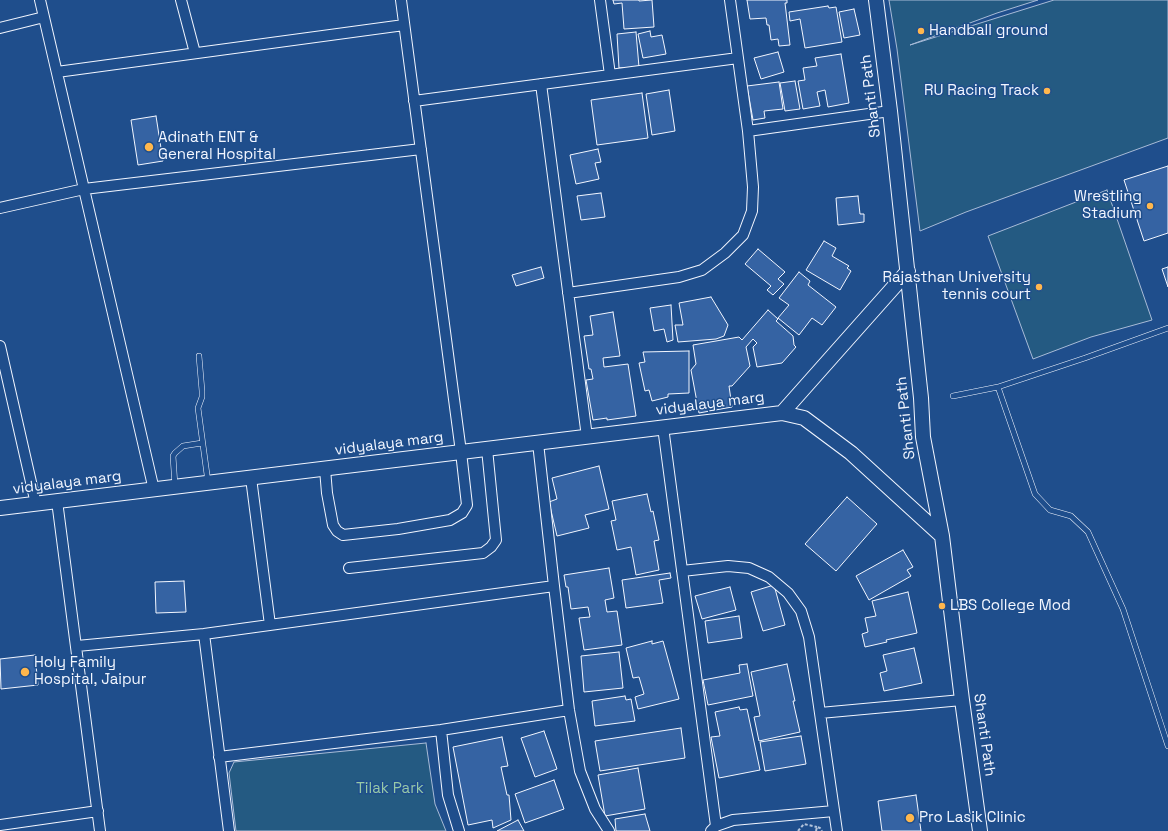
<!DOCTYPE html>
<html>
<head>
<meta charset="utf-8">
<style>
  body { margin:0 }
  canvas { display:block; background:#1f4e8c }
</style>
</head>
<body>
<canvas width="1168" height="831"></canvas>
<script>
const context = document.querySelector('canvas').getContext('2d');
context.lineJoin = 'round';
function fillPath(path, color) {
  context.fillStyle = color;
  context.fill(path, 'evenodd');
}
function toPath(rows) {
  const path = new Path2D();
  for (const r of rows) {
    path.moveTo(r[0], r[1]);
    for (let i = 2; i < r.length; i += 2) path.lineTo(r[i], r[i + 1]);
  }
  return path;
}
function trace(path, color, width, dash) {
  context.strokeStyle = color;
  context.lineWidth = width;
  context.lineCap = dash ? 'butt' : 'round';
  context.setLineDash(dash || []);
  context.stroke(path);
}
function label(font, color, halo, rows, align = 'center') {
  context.font = font + ' "Space Grotesk",sans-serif';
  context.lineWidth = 3;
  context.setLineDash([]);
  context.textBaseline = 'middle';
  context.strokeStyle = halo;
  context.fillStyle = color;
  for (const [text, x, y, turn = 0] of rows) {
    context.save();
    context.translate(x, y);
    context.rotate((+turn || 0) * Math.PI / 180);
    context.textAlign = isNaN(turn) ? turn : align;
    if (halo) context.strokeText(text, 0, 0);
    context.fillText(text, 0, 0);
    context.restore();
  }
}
const green = toPath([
  [889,0,1038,0,997,13,910,45,1054,0,1168,0,1168,138,966,212,920,231,897,49,889,0],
  [1107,190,1152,320,1091,337,1033,359,988,236,1045,214,1107,190],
  [426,743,435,804,446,831,236,831,229,773,234,762,426,743]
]);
fillPath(green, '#245a82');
trace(green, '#a8bbd7', 1);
const building = toPath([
  [613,0,639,0,639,1,652,0,654,27,624,29,622,3,614,4,613,0],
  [747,0,787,0,787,3,785,3,790,45,779,46,778,39,771,40,769,25,767,25,766,18,750,19,747,0],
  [828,6,829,8,836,7,842,42,805,48,800,19,790,21,789,12,828,6],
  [854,9,860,35,844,38,839,12,854,9],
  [650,31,651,37,662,35,666,54,643,58,638,34,650,31],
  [636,32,639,67,619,68,617,34,636,32],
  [778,52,784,72,761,79,754,58,778,52],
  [841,54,849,103,828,107,825,90,817,92,820,106,803,109,798,81,805,80,803,68,817,66,815,58,841,54],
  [795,81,800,109,785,111,780,83,795,81],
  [779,82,783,109,764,111,765,118,753,120,747,86,779,82],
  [669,90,675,131,652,135,646,94,669,90],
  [642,93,648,138,597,145,591,100,642,93],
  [156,116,163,161,138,165,131,120,156,116],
  [598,149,601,162,595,163,599,179,576,184,570,155,598,149],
  [1168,166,1168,233,1144,241,1124,180,1168,166],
  [601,193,605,217,581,220,577,196,601,193],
  [858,196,860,214,864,214,864,222,838,225,836,198,858,196],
  [824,241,836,248,832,256,849,266,847,268,851,271,840,290,806,270,824,241],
  [758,249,785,272,778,279,784,284,773,295,767,290,771,286,745,264,758,249],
  [541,267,544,278,516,286,512,275,541,267],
  [1168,267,1168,287,1162,269,1168,267],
  [799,272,810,281,808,285,836,307,822,325,812,318,799,335,778,318,789,305,779,298,799,272],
  [711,297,728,325,724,336,716,339,678,342,675,325,683,325,679,303,711,297],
  [671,305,673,340,667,342,664,329,654,331,650,308,671,305],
  [768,310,778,319,776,321,793,336,794,345,796,347,782,363,757,367,753,347,757,343,753,339,746,347,750,366,732,386,729,386,732,407,699,413,691,370,696,364,693,345,739,337,742,340,768,310],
  [613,312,620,356,603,358,604,367,628,364,636,416,607,420,607,418,593,420,586,380,593,379,591,369,589,369,584,336,593,335,590,316,613,312],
  [689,351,689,393,668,394,668,397,652,401,649,390,645,391,639,363,645,362,643,352,689,351],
  [599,466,609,509,585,515,589,528,557,536,549,502,557,499,552,478,599,466],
  [647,494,651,512,653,511,659,540,654,541,659,570,636,575,631,547,617,550,611,521,616,520,612,501,647,494],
  [847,497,877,524,836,571,805,544,847,497],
  [903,550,913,567,907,570,911,576,869,600,856,576,903,550],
  [609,568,614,598,605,600,607,612,617,611,622,645,584,650,579,618,590,617,588,607,571,609,568,587,566,587,564,575,609,568],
  [670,573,671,578,659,580,663,603,626,608,622,580,670,573],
  [184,581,186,612,156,613,155,582,184,581],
  [774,585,785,625,763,631,751,592,774,585],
  [730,587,736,610,702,619,695,596,730,587],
  [908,592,917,633,886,640,887,642,865,647,862,634,868,632,865,618,876,616,872,601,908,592],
  [739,616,742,638,708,643,705,621,739,616],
  [652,641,652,644,663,641,679,699,638,709,635,697,644,694,639,677,633,678,626,648,652,641],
  [914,648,922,683,884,691,880,673,887,671,883,655,914,648],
  [619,652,623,688,584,692,581,656,619,652],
  [35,655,38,685,1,689,0,659,35,655],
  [747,664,753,696,708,705,703,680,740,673,739,665,747,664],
  [787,664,795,701,793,701,800,732,759,741,754,717,760,716,751,672,787,664],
  [625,696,626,700,631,699,635,721,595,726,592,701,625,696],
  [739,707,740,710,747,709,760,770,719,778,711,737,720,736,715,712,739,707],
  [681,728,685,758,600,771,595,741,681,728],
  [544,731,557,769,535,777,521,738,544,731],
  [801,736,806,764,765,771,760,742,801,736],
  [502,737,508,766,501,767,507,795,509,795,511,820,493,828,492,820,468,825,453,747,502,737],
  [638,768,645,809,605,816,598,775,638,768],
  [554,780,564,809,525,823,515,794,554,780],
  [916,795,921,831,882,831,878,801,916,795],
  [645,814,650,831,616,831,615,819,645,814],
  [518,820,524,831,497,831,518,820]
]);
fillPath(building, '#3563a3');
trace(building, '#f2f6ff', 1);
const lane = toPath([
  [199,356,202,391,202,397,198,408,208,482],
  [998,387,1085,358,1168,328],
  [953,396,998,387,1035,494,1050,510,1071,516,1088,532,1123,609,1168,746],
  [175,486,173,456,175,453,183,446,202,443]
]);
const street = toPath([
  [40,0,154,490],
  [181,0,195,53],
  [600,0,610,75],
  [0,28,44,17],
  [57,72,404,25],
  [541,84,587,437],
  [414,101,738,58],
  [748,131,890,111],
  [0,208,84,189,421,149],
  [568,293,679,277,702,270,725,253,743,235,752,211,753,187,748,131,730,0],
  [0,346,36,504],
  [663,427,716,826],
  [538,443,554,586,569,710,580,771,595,809,609,831],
  [325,469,327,493,333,525,337,531,343,535,398,529,450,520,462,513,467,505,461,452,401,0],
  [251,478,270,625],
  [57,501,100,831],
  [349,568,483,553,491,547,496,540,487,449],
  [682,571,728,566,749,568,769,577,788,593,801,611,809,637,837,831],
  [204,634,229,831],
  [77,646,204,634,554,586],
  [820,713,962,700],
  [441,730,448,795,459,831],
  [219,757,441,730,569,710],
  [0,825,98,811],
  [711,831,716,826,733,820,834,811]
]);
const secondary = toPath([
  [876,0,890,111,921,398,923,437,942,536,962,700,980,831],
  [782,413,908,271],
  [0,508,782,413,804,418,851,453,942,536]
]);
trace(lane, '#f2f6ff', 6);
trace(street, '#f2f6ff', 12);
trace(secondary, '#f2f6ff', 16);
trace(toPath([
  [798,831,804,824,817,827],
  [816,831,817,827,820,828,822,831]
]), '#b3c4dc', 2, [3, 2]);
trace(lane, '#1f4e8c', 5);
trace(street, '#1f4e8c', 10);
trace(secondary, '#1f4e8c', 14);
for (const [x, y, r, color] of [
  [921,31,4,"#ffb74d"],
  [1047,91,4,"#ffb74d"],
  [149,147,5,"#ffb74d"],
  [1150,206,4,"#ffb74d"],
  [1039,287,4,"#ffb74d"],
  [942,606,4,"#ffb74d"],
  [25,672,5,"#ffb74d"],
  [910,818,5,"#ffb74d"]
]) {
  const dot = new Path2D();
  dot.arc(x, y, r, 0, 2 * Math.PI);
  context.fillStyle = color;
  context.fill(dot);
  trace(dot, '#1f4e8c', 1.5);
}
label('15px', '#f2f6ff', '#1f4e8c', [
  ["Handball ground",929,31],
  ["RU Racing Track",1039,91,"right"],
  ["Adinath ENT &",158,138],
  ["General Hospital",158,155],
  ["Wrestling",1142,197,"right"],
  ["Stadium",1142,214,"right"],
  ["Rajasthan University",1031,278,"right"],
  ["tennis court",1031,295,"right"],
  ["LBS College Mod",950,606],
  ["Holy Family",34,663],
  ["Hospital, Jaipur",34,680],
  ["Pro Lasik Clinic",919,818]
], 'left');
label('15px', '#f2f6ff', '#1f4e8c', [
  ["Shanti Path",871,96,-97],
  ["vidyalaya marg",710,404,-7],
  ["Shanti Path",906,418,-96],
  ["vidyalaya marg",389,444,-7],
  ["vidyalaya marg",67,483,-7],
  ["Shanti Path",984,735,82]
]);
label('15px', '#97c8a6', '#1f4e8c', [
  ["Tilak Park",390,789]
]);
</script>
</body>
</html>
